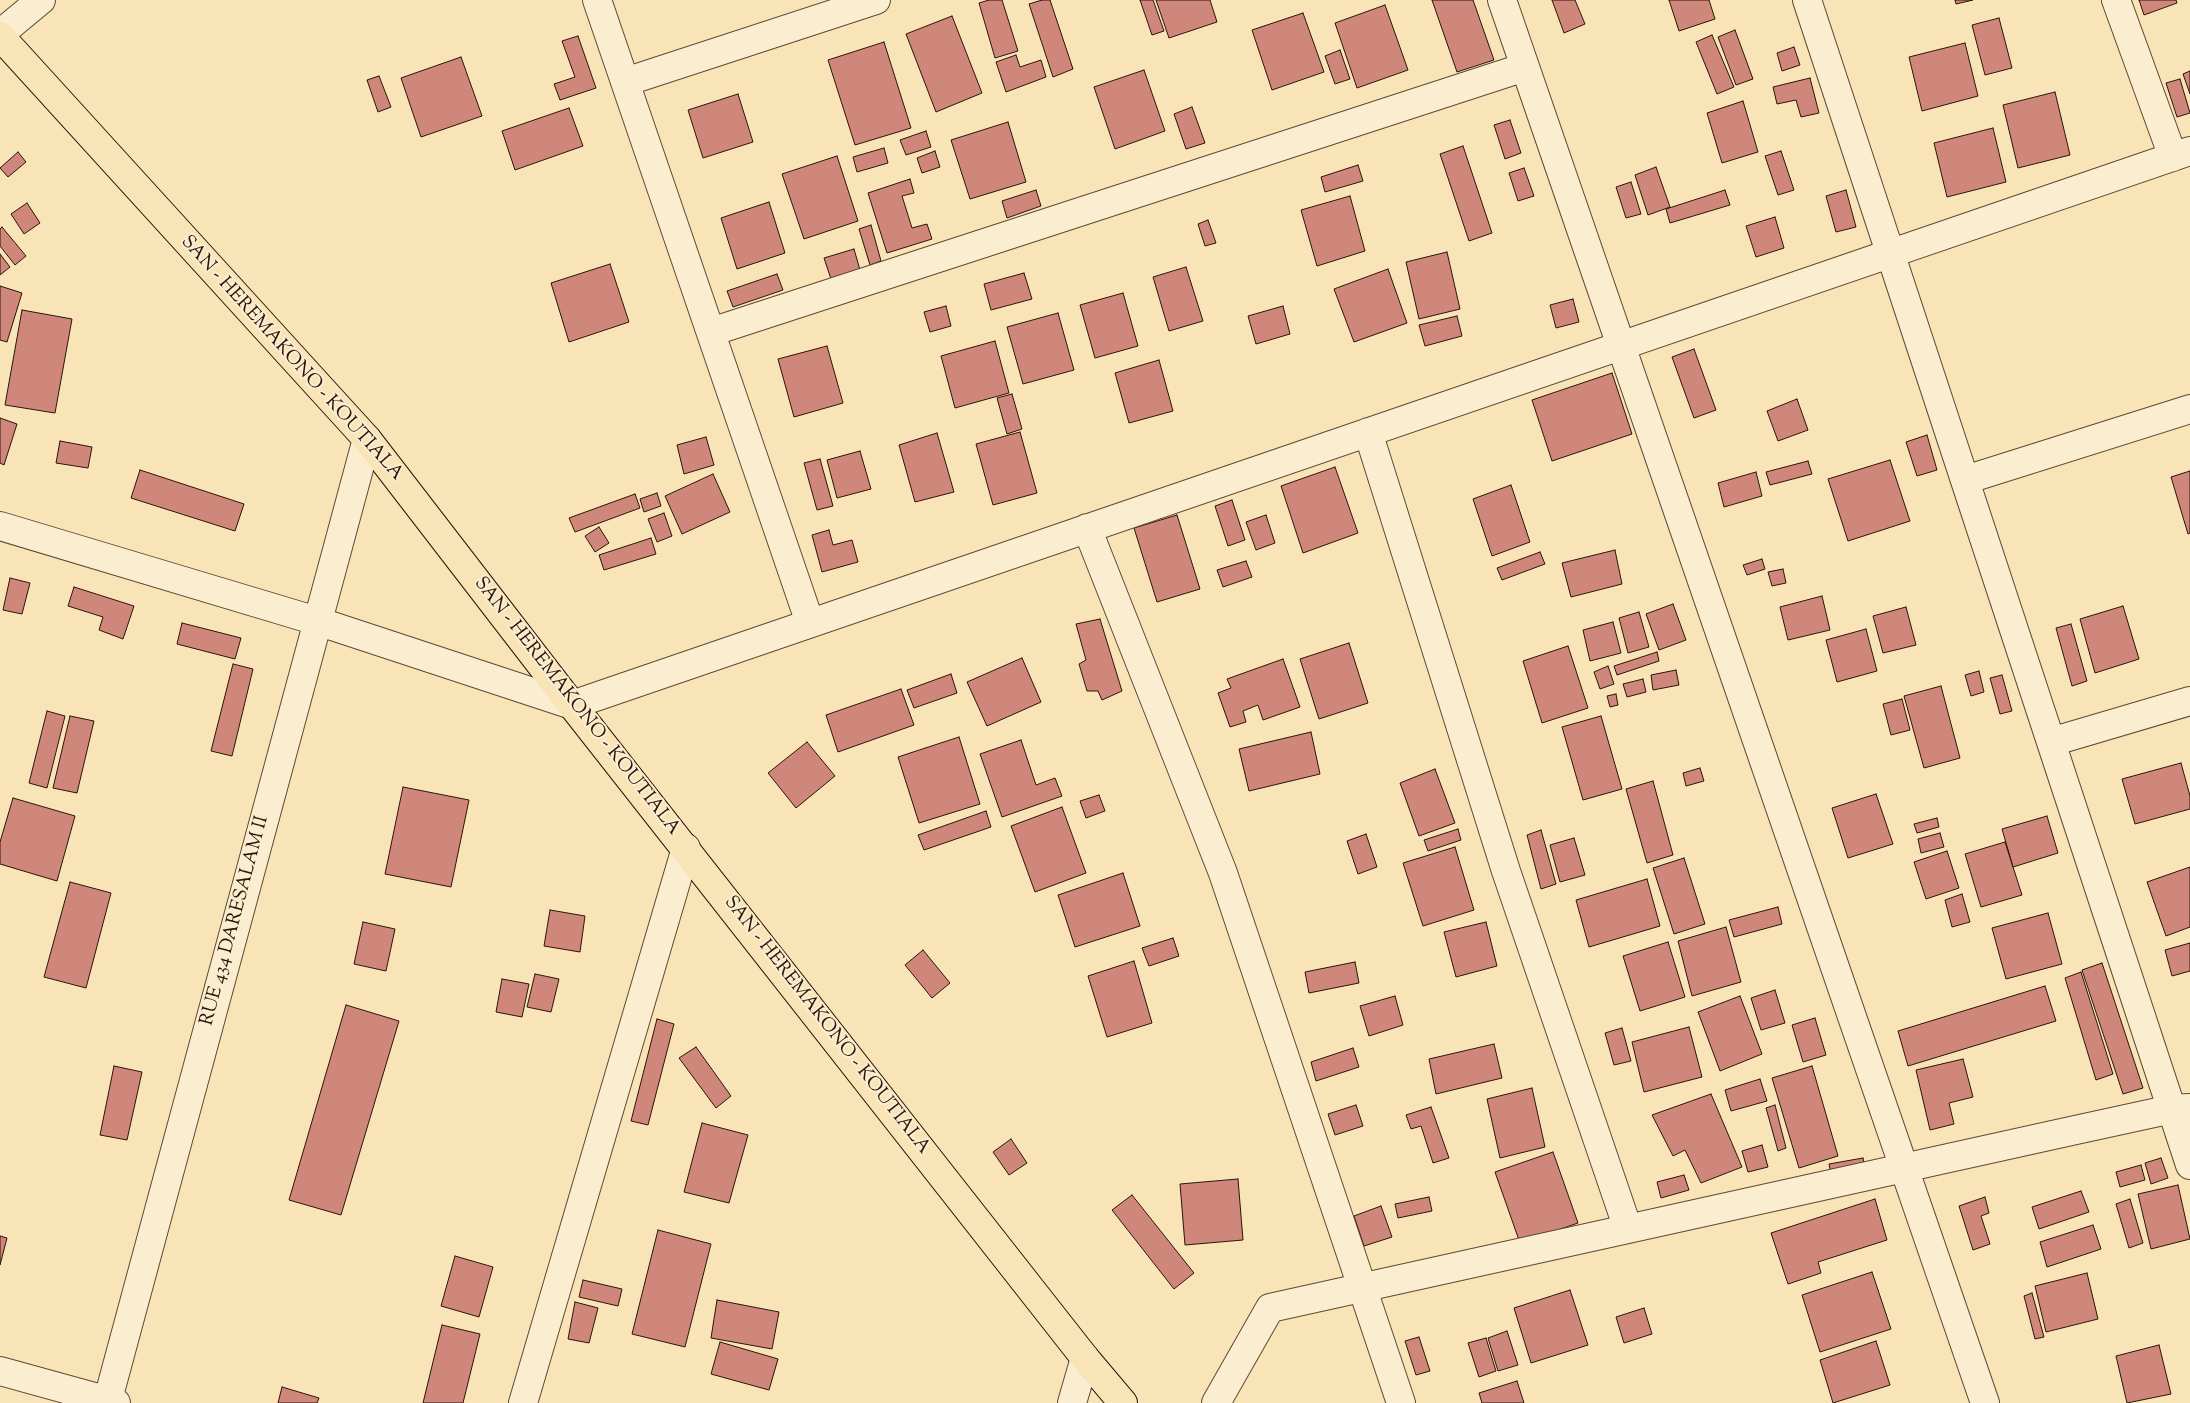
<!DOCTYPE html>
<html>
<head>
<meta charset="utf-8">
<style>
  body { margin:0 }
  canvas { display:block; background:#f9e4b7 }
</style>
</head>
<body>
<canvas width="2190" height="1403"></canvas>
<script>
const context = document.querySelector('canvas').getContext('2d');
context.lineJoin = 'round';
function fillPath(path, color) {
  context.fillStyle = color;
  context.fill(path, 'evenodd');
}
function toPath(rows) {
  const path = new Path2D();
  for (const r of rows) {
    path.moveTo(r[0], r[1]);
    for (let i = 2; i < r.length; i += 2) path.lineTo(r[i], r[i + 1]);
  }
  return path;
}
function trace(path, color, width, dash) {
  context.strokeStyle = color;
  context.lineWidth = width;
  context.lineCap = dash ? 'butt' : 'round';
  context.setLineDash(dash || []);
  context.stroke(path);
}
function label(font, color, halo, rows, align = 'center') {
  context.font = font + ' "Sorts Mill Goudy",serif';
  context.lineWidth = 4;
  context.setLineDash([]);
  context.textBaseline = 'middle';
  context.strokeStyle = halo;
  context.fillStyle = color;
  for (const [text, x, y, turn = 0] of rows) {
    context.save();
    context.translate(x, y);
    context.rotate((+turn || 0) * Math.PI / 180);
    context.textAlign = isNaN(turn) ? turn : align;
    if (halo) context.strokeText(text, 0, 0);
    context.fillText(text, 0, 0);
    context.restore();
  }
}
const building = toPath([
  [989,0,1002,0,1018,51,995,58,979,3,989,0],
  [1042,0,1050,0,1073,69,1053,77,1029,4,1042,0],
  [1140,0,1153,0,1164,31,1152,35,1140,0],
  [1156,0,1210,0,1217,22,1169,38,1156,0],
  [1432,0,1473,0,1494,60,1457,72,1432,0],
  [1552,0,1575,0,1585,24,1564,33,1552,0],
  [1669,0,1709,0,1715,19,1679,31,1669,0],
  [1955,0,1973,0,1956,4,1955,0],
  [2139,0,2176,0,2177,3,2144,15,2139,0],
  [1385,5,1408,70,1357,88,1335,23,1385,5],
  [1303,13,1324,72,1272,90,1252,30,1303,13],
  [952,16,982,93,936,112,906,34,952,16],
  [1999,18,2012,68,1985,75,1972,25,1999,18],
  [1735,30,1753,79,1736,85,1718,37,1735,30],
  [1712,35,1734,87,1717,94,1696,42,1712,35],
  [578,36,596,88,560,100,554,84,575,77,562,41,578,36],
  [884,42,911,128,855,145,828,60,884,42],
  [1965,43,1978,96,1922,111,1909,57,1965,43],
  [1794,47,1800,65,1782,71,1777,53,1794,47],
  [1340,50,1350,79,1335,84,1325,56,1340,50],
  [1016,55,1020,67,1041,60,1046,77,1006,92,996,62,1016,55],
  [461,57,482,116,421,137,401,78,461,57],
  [1144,70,1165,131,1115,149,1094,87,1144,70],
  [2190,71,2190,94,2183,74,2190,71],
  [379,76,391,107,378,112,367,80,379,76],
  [1810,78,1819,113,1801,117,1796,100,1777,104,1773,87,1810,78],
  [2180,79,2190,113,2177,117,2166,83,2180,79],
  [2055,92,2070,155,2018,168,2003,105,2055,92],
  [738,94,753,142,703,158,688,110,738,94],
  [1743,101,1758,152,1722,163,1707,113,1743,101],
  [1192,107,1205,143,1186,149,1174,114,1192,107],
  [569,108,583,146,515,170,502,131,569,108],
  [1510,120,1521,153,1505,159,1494,125,1510,120],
  [1008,122,1026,182,970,199,951,140,1008,122],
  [1993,128,2006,182,1947,197,1934,143,1993,128],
  [926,131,931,147,906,155,900,140,926,131],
  [1463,146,1492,233,1469,241,1440,154,1463,146],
  [884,148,888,163,857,172,853,157,884,148],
  [935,151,940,167,922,173,917,158,935,151],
  [1781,151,1794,190,1778,195,1765,156,1781,151],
  [18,152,26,162,8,177,0,168,18,152],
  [837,156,858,221,804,239,782,174,837,156],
  [1358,165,1363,181,1325,192,1321,177,1358,165],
  [1656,167,1670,207,1648,215,1635,175,1656,167],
  [1524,168,1534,196,1518,201,1509,173,1524,168],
  [910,179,914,193,902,196,912,228,927,224,932,239,887,253,868,193,910,179],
  [1631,182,1641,214,1626,218,1616,187,1631,182],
  [1036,190,1041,206,1007,218,1002,201,1036,190],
  [1725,190,1730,205,1670,223,1666,209,1725,190],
  [1846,190,1856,227,1836,232,1826,196,1846,190],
  [1350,196,1365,251,1317,266,1301,210,1350,196],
  [769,202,785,253,737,269,721,218,769,202],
  [27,203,40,223,24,234,11,214,27,203],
  [1775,217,1784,248,1756,257,1746,226,1775,217],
  [1208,220,1216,243,1205,246,1198,224,1208,220],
  [871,225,881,261,870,265,859,229,871,225],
  [2,227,26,256,15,265,0,246,0,229,2,227],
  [854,249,860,270,831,279,824,258,854,249],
  [1447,252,1460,309,1419,319,1406,262,1447,252],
  [0,254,10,267,0,275,0,254],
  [610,264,629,322,569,342,551,283,610,264],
  [1186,267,1203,321,1169,331,1153,277,1186,267],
  [1388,269,1407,323,1354,342,1334,289,1388,269],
  [1024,273,1032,299,991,310,984,284,1024,273],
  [777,274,783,290,733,307,727,291,777,274],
  [0,286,22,293,7,342,0,340,0,286],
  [1123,293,1138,346,1095,358,1080,305,1123,293],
  [1573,299,1579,322,1556,328,1550,305,1573,299],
  [946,306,951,326,930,332,924,312,946,306],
  [1283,306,1290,334,1256,344,1248,316,1283,306],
  [22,310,72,319,55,413,5,405,22,310],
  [1058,313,1074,370,1023,384,1007,327,1058,313],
  [1457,316,1462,336,1425,346,1419,325,1457,316],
  [995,341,1009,393,955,408,941,356,995,341],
  [827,346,843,403,794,417,778,359,827,346],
  [1694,349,1716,410,1694,418,1672,357,1694,349],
  [1159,360,1173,411,1129,423,1115,373,1159,360],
  [1612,373,1632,434,1552,461,1532,400,1612,373],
  [1012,394,1022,429,1007,434,997,398,1012,394],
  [1797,399,1808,430,1778,441,1767,411,1797,399],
  [0,418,17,424,4,465,0,463,0,418],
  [1020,432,1037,493,993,505,976,444,1020,432],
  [937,433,954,492,915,502,899,445,937,433],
  [1927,435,1937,470,1917,476,1906,442,1927,435],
  [706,437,714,465,684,474,677,445,706,437],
  [60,441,92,447,88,468,56,463,60,441],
  [860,451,871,489,837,498,827,460,860,451],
  [820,459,833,506,817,510,804,463,820,459],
  [1890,460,1910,521,1848,541,1828,479,1890,460],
  [1808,461,1812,474,1770,485,1766,472,1808,461],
  [1335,467,1358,533,1303,553,1281,486,1335,467],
  [140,470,244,504,235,531,131,498,140,470],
  [2190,471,2190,533,2188,534,2171,477,2190,471],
  [1756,472,1762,496,1724,507,1718,483,1756,472],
  [713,474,730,512,682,534,665,496,713,474],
  [1511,485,1530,542,1492,556,1473,499,1511,485],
  [657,493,661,506,644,512,640,499,657,493],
  [635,494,640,508,575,532,569,518,635,494],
  [1232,500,1245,540,1228,546,1215,506,1232,500],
  [664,513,672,536,657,542,648,519,664,513],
  [1177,515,1200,589,1157,602,1134,528,1177,515],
  [1266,515,1275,543,1256,550,1246,522,1266,515],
  [599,527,609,543,595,552,585,536,599,527],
  [829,530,833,545,852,540,858,562,822,572,812,535,829,530],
  [651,538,656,554,604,570,599,555,651,538],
  [1615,550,1622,584,1571,597,1562,563,1615,550],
  [1540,552,1545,564,1502,580,1497,568,1540,552],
  [1762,559,1765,569,1747,575,1743,565,1762,559],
  [1246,561,1252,577,1223,587,1217,570,1246,561],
  [1783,569,1786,583,1772,586,1768,572,1783,569],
  [10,578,30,583,22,614,3,610,10,578],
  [74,587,134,606,123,639,99,630,103,617,68,606,74,587],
  [1822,596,1830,630,1788,640,1780,607,1822,596],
  [1673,604,1686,640,1659,650,1646,614,1673,604],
  [2123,606,2139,659,2095,673,2080,619,2123,606],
  [1906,607,1916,645,1883,653,1873,616,1906,607],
  [1639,612,1649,647,1628,653,1619,618,1639,612],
  [1100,619,1122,691,1102,700,1098,691,1087,691,1079,664,1086,660,1076,624,1100,619],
  [1613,622,1621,653,1590,661,1583,630,1613,622],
  [182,623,241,638,235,659,177,644,182,623],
  [2071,624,2087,681,2072,686,2056,628,2071,624],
  [1866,629,1877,671,1837,682,1826,640,1866,629],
  [1349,643,1368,703,1319,719,1300,659,1349,643],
  [1568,646,1588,708,1542,723,1523,661,1568,646],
  [1657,652,1659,661,1617,675,1614,666,1657,652],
  [1022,658,1041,702,987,726,967,682,1022,658],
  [1283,659,1300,707,1263,720,1258,705,1243,711,1246,722,1230,727,1218,693,1231,688,1227,679,1283,659],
  [233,664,253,669,232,756,211,751,233,664],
  [1608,666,1614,684,1600,689,1594,672,1608,666],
  [1676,670,1679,685,1653,690,1651,675,1676,670],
  [1979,671,1984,692,1971,696,1965,675,1979,671],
  [951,674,957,693,914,708,907,690,951,674],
  [2002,675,2012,711,2000,714,1990,678,2002,675],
  [1643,679,1646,692,1627,697,1623,684,1643,679],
  [1941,686,1960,758,1924,768,1904,696,1941,686],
  [901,689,914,725,838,752,826,715,901,689],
  [1616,694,1618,705,1610,707,1607,696,1616,694],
  [1902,699,1910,730,1891,735,1883,704,1902,699],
  [47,711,65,716,47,788,29,783,47,711],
  [70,716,94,721,77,793,53,788,70,716],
  [1601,716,1622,789,1583,800,1562,727,1601,716],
  [1311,732,1320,774,1249,791,1239,749,1311,732],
  [959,737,980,804,919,823,898,757,959,737],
  [1021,740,1036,785,1055,778,1062,796,1002,817,980,754,1021,740],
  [807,742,835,776,796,808,768,773,807,742],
  [2181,763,2190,796,2190,809,2135,824,2122,779,2181,763],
  [1700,768,1704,781,1686,786,1683,773,1700,768],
  [1435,769,1455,823,1419,836,1400,783,1435,769],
  [1653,781,1673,855,1647,863,1626,789,1653,781],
  [403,787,469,800,451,887,385,874,403,787],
  [1876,794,1893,844,1848,858,1832,808,1876,794],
  [1099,795,1105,811,1086,818,1080,801,1099,795],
  [13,798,75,816,57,881,0,864,0,842,13,798],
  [1062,807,1086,873,1035,892,1011,826,1062,807],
  [986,811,991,827,924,850,918,835,986,811],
  [2047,816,2058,853,2013,867,2002,829,2047,816],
  [1937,818,1939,827,1917,833,1914,824,1937,818],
  [1458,829,1461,840,1428,851,1424,840,1458,829],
  [1541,830,1556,884,1541,889,1527,835,1541,830],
  [1940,833,1944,847,1921,853,1918,839,1940,833],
  [1366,834,1377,867,1358,874,1347,841,1366,834],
  [1574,838,1585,875,1560,882,1550,845,1574,838],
  [2005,842,2022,895,1981,907,1965,854,2005,842],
  [1455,847,1474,910,1423,926,1403,863,1455,847],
  [1947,851,1959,888,1926,899,1914,862,1947,851],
  [1684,858,1705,924,1674,934,1653,868,1684,858],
  [2190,867,2190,927,2166,936,2147,882,2190,867],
  [1123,873,1140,926,1075,947,1058,895,1123,873],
  [1647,879,1660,926,1589,947,1576,900,1647,879],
  [70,882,111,893,86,988,44,977,70,882],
  [1962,894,1970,922,1952,927,1945,900,1962,894],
  [1778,907,1782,924,1734,937,1729,920,1778,907],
  [550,910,585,916,580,952,544,946,550,910],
  [2048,913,2062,964,2006,979,1992,928,2048,913],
  [363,922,395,929,386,971,354,964,363,922],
  [1486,922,1497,966,1456,977,1444,932,1486,922],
  [1726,927,1741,982,1692,996,1678,941,1726,927],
  [1173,938,1179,956,1149,966,1142,948,1173,938],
  [1668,942,1685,997,1640,1011,1623,956,1668,942],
  [2190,943,2190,971,2172,976,2165,950,2190,943],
  [923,950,950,983,932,998,905,965,923,950],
  [1134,961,1152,1023,1107,1037,1088,976,1134,961],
  [1355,962,1359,983,1309,993,1305,972,1355,962],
  [2102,963,2143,1088,2123,1094,2082,970,2102,963],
  [2081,972,2113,1074,2096,1080,2065,978,2081,972],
  [535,974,559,979,551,1012,527,1007,535,974],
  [502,979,529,984,522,1017,496,1012,502,979],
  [2045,986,2056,1021,1908,1066,1898,1031,2045,986],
  [1775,990,1785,1023,1761,1030,1751,998,1775,990],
  [1395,996,1403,1025,1369,1036,1360,1006,1395,996],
  [1740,996,1762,1054,1720,1071,1698,1012,1740,996],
  [346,1005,399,1021,341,1215,289,1200,346,1005],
  [1815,1018,1826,1055,1803,1062,1792,1025,1815,1018],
  [657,1019,674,1024,648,1125,631,1121,657,1019],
  [1689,1027,1702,1077,1644,1092,1632,1042,1689,1027],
  [1622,1028,1631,1061,1614,1065,1605,1033,1622,1028],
  [1494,1044,1502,1078,1436,1094,1429,1059,1494,1044],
  [696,1047,731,1096,716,1108,679,1058,696,1047],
  [1353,1048,1359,1067,1316,1081,1311,1062,1353,1048],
  [1963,1059,1973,1097,1949,1103,1954,1124,1930,1130,1916,1070,1963,1059],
  [114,1066,142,1072,127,1140,100,1135,114,1066],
  [1812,1066,1838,1156,1799,1168,1772,1078,1812,1066],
  [1760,1079,1767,1101,1731,1111,1725,1090,1760,1079],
  [1532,1088,1545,1147,1500,1158,1487,1099,1532,1088],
  [1711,1094,1742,1167,1701,1183,1685,1150,1673,1156,1652,1115,1711,1094],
  [1356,1105,1363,1126,1335,1135,1328,1114,1356,1105],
  [1775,1105,1786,1148,1778,1151,1766,1108,1775,1105],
  [1431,1107,1449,1158,1433,1163,1421,1126,1411,1129,1406,1115,1431,1107],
  [702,1123,748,1135,729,1203,684,1192,702,1123],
  [1011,1139,1027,1163,1009,1175,993,1152,1011,1139],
  [1762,1145,1768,1167,1748,1172,1742,1151,1762,1145],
  [1553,1152,1578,1223,1520,1243,1495,1172,1553,1152],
  [1863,1158,1866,1173,1832,1179,1829,1164,1863,1158],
  [2161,1158,2168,1178,2151,1184,2145,1163,2161,1158],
  [2141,1165,2145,1180,2120,1187,2116,1172,2141,1165],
  [1684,1175,1689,1190,1661,1198,1657,1182,1684,1175],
  [1238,1179,1243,1240,1185,1245,1180,1184,1238,1179],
  [2178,1185,2190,1239,2151,1249,2138,1194,2178,1185],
  [2081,1191,2089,1212,2039,1229,2032,1207,2081,1191],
  [1132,1195,1194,1273,1174,1289,1112,1210,1132,1195],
  [1429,1197,1432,1211,1398,1218,1395,1204,1429,1197],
  [1985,1197,1989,1213,1981,1216,1990,1244,1973,1250,1959,1206,1985,1197],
  [1875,1199,1887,1240,1818,1262,1821,1273,1788,1284,1771,1233,1875,1199],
  [2130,1199,2143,1243,2129,1248,2116,1204,2130,1199],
  [1381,1206,1392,1237,1364,1246,1354,1216,1381,1206],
  [2093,1225,2101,1249,2047,1267,2040,1242,2093,1225],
  [658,1230,711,1244,685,1347,632,1334,658,1230],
  [0,1236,7,1238,0,1265,0,1236],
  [455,1256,493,1267,479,1317,441,1306,455,1256],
  [1872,1272,1891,1329,1820,1352,1802,1295,1872,1272],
  [2087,1273,2098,1319,2046,1332,2035,1286,2087,1273],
  [583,1280,622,1289,618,1306,579,1297,583,1280],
  [1570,1290,1588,1345,1531,1363,1514,1308,1570,1290],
  [2032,1293,2044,1337,2035,1339,2024,1296,2032,1293],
  [717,1300,779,1312,772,1349,711,1338,717,1300],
  [575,1302,598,1308,589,1343,568,1339,575,1302],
  [1644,1308,1652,1334,1624,1343,1616,1317,1644,1308],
  [442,1325,480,1334,463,1403,423,1403,442,1325],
  [1507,1331,1518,1365,1498,1371,1488,1338,1507,1331],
  [1419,1337,1430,1371,1416,1375,1405,1341,1419,1337],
  [1486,1338,1496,1371,1479,1377,1468,1343,1486,1338],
  [1876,1341,1890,1385,1833,1403,1820,1360,1876,1341],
  [720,1342,778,1359,769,1390,711,1374,720,1342],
  [2159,1345,2171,1394,2127,1403,2116,1356,2159,1345],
  [1517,1381,1524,1403,1482,1403,1479,1393,1517,1381],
  [282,1387,319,1398,317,1403,278,1403,282,1387]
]);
fillPath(building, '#d0877b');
trace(building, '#2a1509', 1);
const minor = toPath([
  [597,0,810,623],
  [1502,0,1985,1403],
  [1807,0,2190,1165],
  [2116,0,2173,157],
  [0,34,41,0],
  [625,82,876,0],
  [711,332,1525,67],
  [1368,432,1506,871,1628,1229],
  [1965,480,2190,409],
  [0,526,317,621,572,705,2190,151],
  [1087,528,1223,873,1401,1403],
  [2051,742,2190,701],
  [0,1371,116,1403],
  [107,1403,367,439],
  [523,1403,686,848],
  [1072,1403,1085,1358],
  [1216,1403,1270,1308,2071,1131,2172,1109,2189,1108]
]);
const major = toPath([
  [0,36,367,439,572,705,1085,1358,1123,1403]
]);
trace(minor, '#5e4934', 30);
trace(major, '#2a1509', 30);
trace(minor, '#fbedd0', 28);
trace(major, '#f9e4b7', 28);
label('19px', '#2a1509', '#fbedd0', [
  ["SAN - HEREMAKONO - KOUTIALA",291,359,48],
  ["SAN - HEREMAKONO - KOUTIALA",576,707,52],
  ["RUE 434 DARESALAM II",236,921,-75],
  ["SAN - HEREMAKONO - KOUTIALA",826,1026,52]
]);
</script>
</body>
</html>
